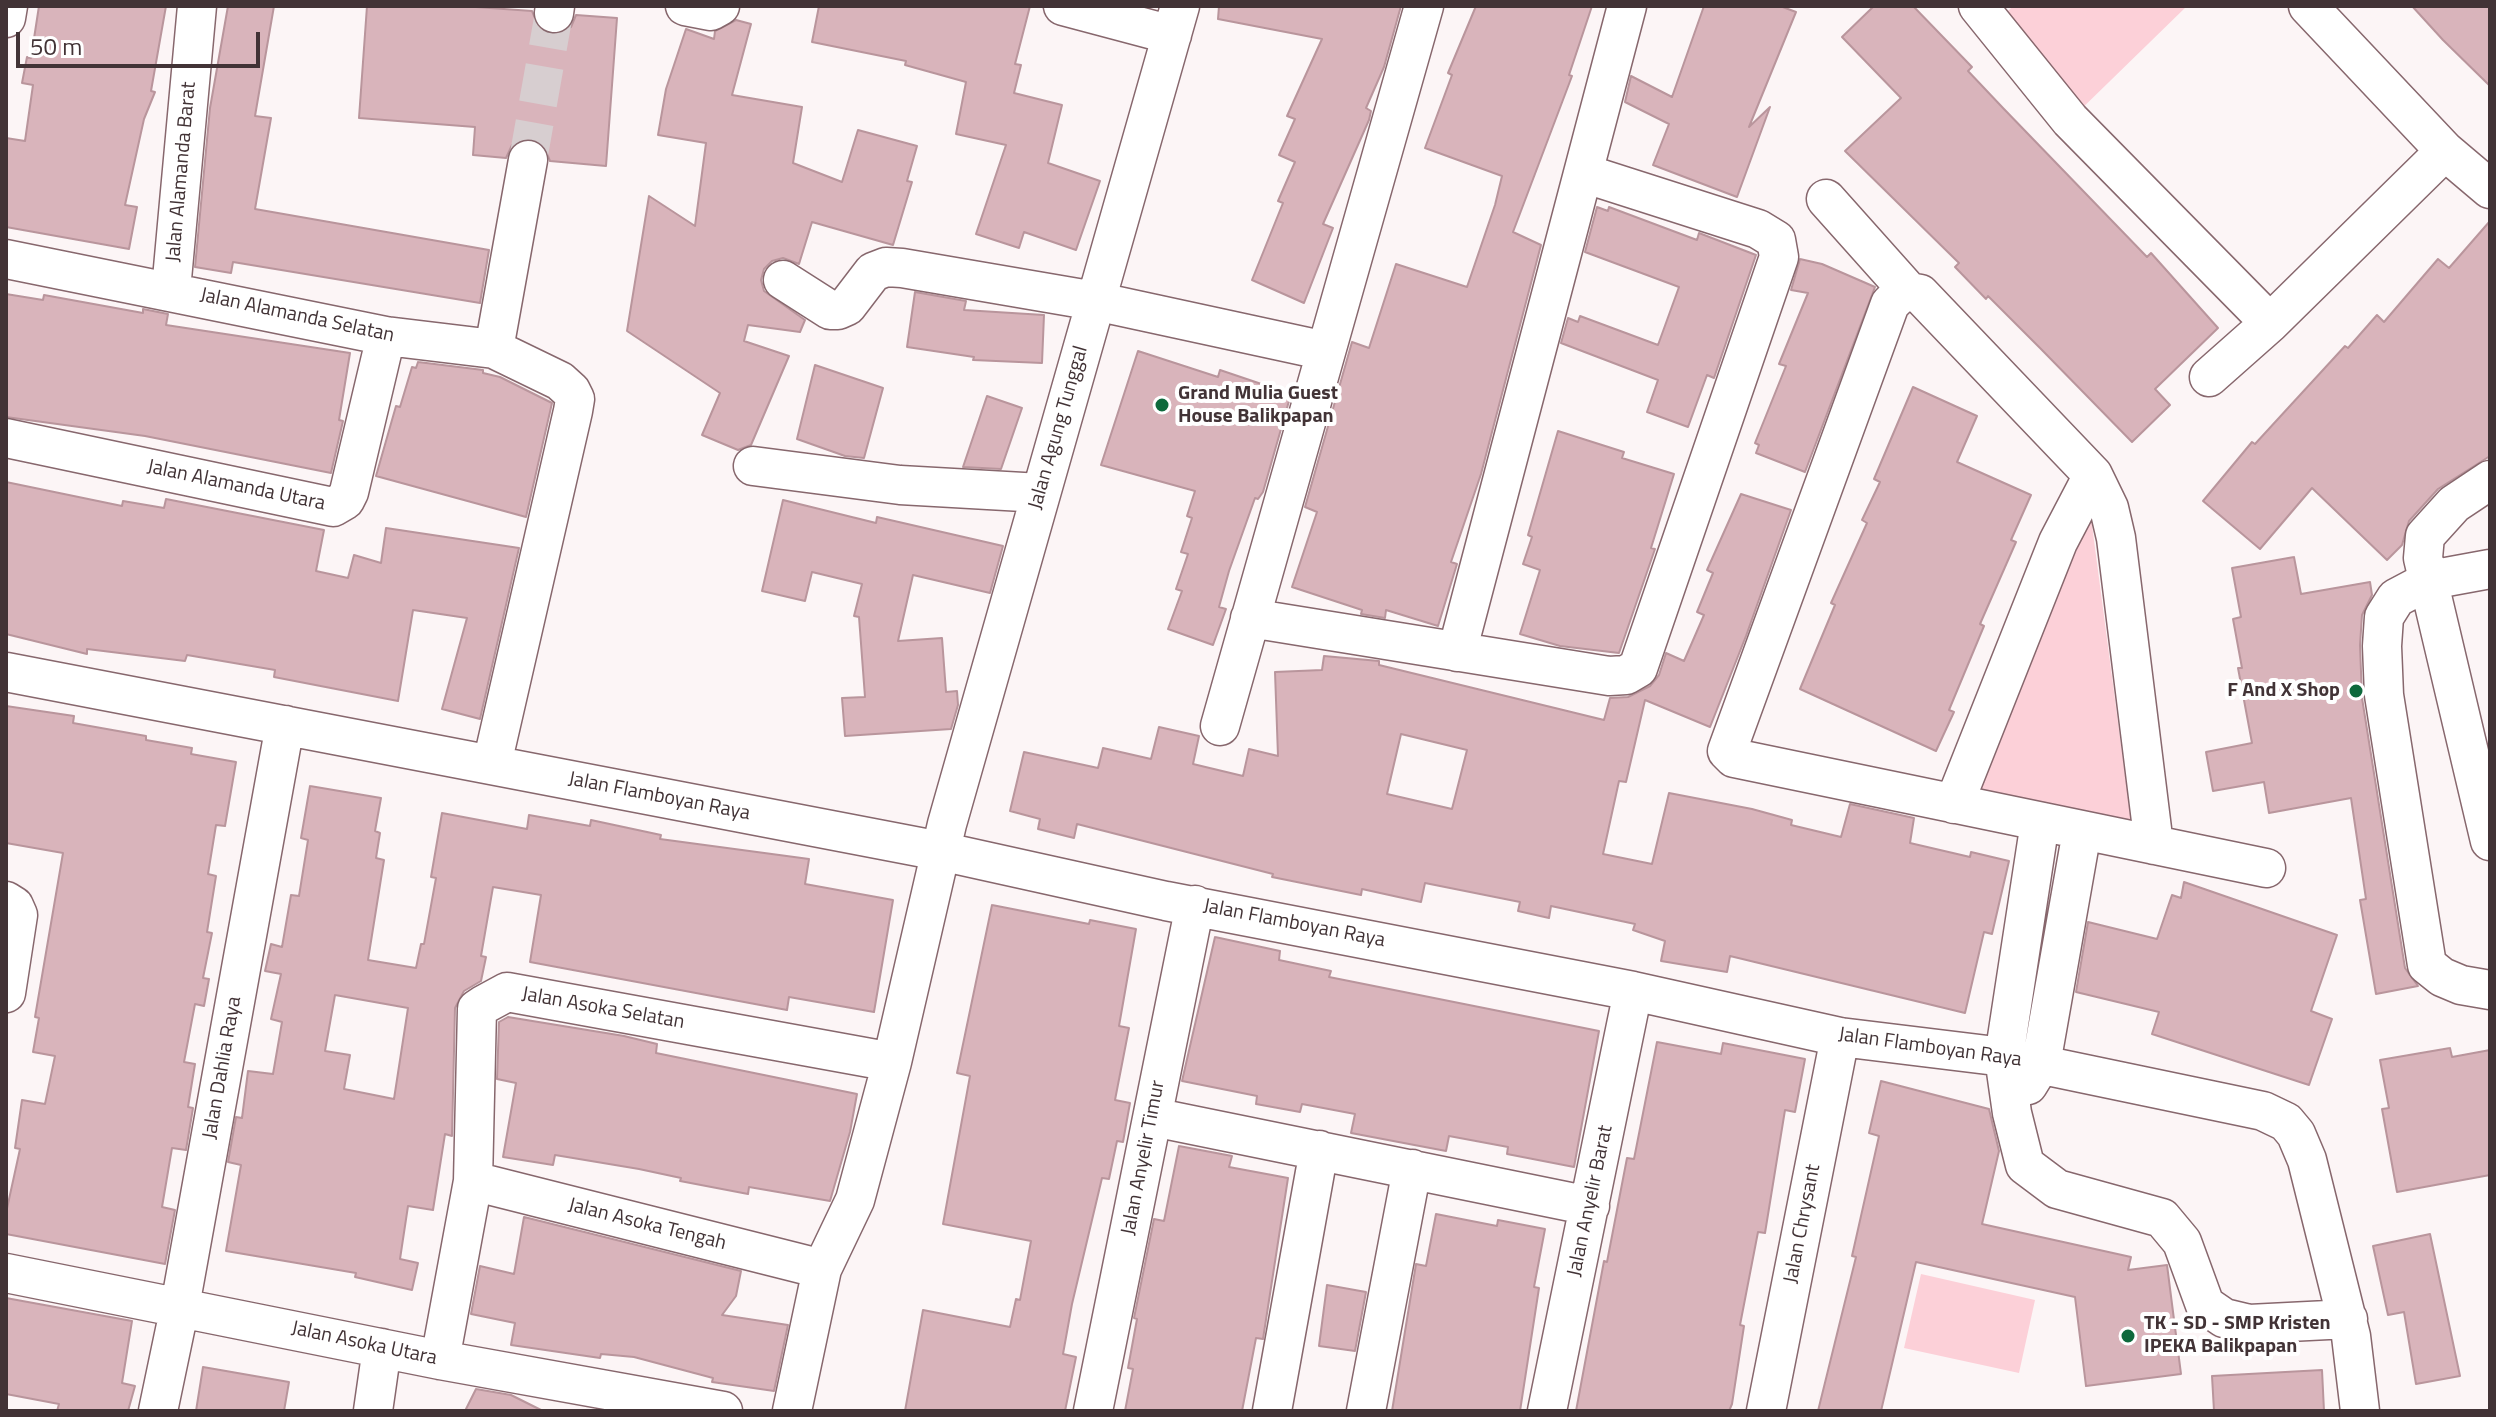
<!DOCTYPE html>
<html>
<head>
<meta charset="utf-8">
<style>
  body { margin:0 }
  #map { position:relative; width:2496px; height:1417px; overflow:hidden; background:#fcf5f6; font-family:"Titillium Web",sans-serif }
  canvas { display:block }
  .frame { position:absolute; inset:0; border:8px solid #423336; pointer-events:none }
  .scale { position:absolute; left:16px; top:32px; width:244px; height:36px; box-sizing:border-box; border:4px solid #423336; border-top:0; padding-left:10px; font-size:24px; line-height:28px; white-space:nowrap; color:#423336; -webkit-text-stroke:6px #fff; paint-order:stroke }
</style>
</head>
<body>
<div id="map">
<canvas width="2496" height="1417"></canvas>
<div class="frame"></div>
<div class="scale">50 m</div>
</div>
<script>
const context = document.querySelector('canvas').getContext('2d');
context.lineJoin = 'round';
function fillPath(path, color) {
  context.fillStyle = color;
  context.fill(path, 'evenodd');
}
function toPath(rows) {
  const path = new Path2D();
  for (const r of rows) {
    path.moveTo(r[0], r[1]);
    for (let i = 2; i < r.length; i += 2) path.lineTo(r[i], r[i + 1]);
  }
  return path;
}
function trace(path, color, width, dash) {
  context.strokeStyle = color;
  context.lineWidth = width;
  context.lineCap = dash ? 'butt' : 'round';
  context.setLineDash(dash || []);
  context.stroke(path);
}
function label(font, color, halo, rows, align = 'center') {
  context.font = font + ' "Titillium Web",sans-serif';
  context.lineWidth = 8;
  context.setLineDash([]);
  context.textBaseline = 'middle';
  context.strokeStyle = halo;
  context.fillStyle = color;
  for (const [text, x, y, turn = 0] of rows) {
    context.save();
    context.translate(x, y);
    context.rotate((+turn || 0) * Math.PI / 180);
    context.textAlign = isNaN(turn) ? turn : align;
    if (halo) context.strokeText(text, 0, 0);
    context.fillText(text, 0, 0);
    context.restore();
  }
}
fillPath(toPath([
  [2013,6,2187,6,2070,120,1985,34],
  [2090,510,2131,821,1979,792],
  [1921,1274,2035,1300,2019,1373,1904,1348]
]), '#fcd0d8');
const building = toPath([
  [39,6,166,6,151,91,155,92,144,119,125,205,137,207,129,249,6,227,6,138,25,141,33,85,22,83,27,57,31,58,39,6],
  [228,6,274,6,255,116,271,118,255,209,489,250,480,303,233,262,231,273,195,267,210,108,228,6],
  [367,6,462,6,532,11,540,30,552,35,571,27,576,15,617,18,606,166,550,161,543,144,531,138,512,145,506,158,473,155,475,127,359,118,367,6],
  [819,6,1030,6,1015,64,1021,65,1014,93,1062,105,1048,163,1100,181,1076,250,1024,232,1019,248,976,234,1006,145,956,134,966,82,905,65,906,61,812,42,819,6],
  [1219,6,1401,6,1384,67,1366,108,1371,111,1369,120,1323,224,1333,228,1304,303,1252,280,1283,203,1278,201,1295,162,1279,155,1295,119,1287,116,1322,39,1218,19,1219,6],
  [1476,6,1592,6,1569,75,1572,76,1513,232,1541,245,1481,474,1451,562,1457,564,1438,626,1386,610,1385,618,1361,614,1362,610,1292,587,1317,512,1305,507,1352,342,1369,348,1396,264,1467,287,1495,205,1502,176,1425,148,1452,75,1448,73,1476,6],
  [1704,6,1780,6,1796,12,1749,127,1770,107,1737,197,1653,165,1669,124,1625,102,1631,76,1672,97,1704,6],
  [1874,6,1913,6,1972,67,1968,71,2003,108,2147,257,2151,253,2218,328,2155,389,2170,405,2132,442,2040,348,1988,296,1986,299,1955,267,1959,263,1845,151,1901,98,1842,37,1874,6],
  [2412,6,2490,6,2490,86,2443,40,2412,6],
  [736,20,751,24,732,95,802,107,793,163,842,182,858,130,917,146,907,181,912,182,893,245,812,222,799,264,783,258,772,261,764,269,761,280,764,291,805,320,800,332,748,325,744,341,789,356,751,445,738,450,702,435,720,393,627,331,649,196,695,226,706,143,658,135,666,89,686,29,714,39,715,31,736,20],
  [1597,207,1608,211,1609,207,1697,240,1699,233,1756,255,1714,378,1707,375,1688,427,1647,412,1658,380,1561,343,1568,318,1578,322,1580,316,1658,345,1679,287,1585,252,1597,207],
  [2490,221,2490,456,2438,489,2409,521,2402,545,2387,560,2312,488,2260,549,2203,501,2252,442,2255,444,2345,346,2348,348,2377,315,2384,322,2438,259,2449,268,2490,221],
  [1800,259,1822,264,1875,287,1805,472,1756,453,1759,445,1755,443,1786,366,1779,364,1808,293,1791,290,1800,259],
  [915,292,966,301,964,310,1044,315,1042,363,973,360,974,357,907,347,915,292],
  [6,294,43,300,44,295,143,313,143,309,168,314,166,325,350,353,339,420,343,421,331,473,145,436,6,417,6,294],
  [1138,351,1218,377,1220,370,1291,394,1263,492,1258,499,1255,498,1229,571,1219,607,1226,609,1213,645,1168,629,1182,591,1176,589,1188,554,1181,552,1192,518,1187,516,1195,491,1101,465,1138,351],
  [418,362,483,370,483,373,500,377,552,403,526,517,376,476,396,406,400,407,412,367,416,368,418,362],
  [815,365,883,388,864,458,845,456,797,439,815,365],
  [1913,387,1977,416,1957,462,2031,495,2011,540,2016,542,1980,624,1984,626,1949,710,1954,712,1936,751,1800,689,1835,605,1831,603,1867,523,1862,520,1880,482,1874,479,1913,387],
  [987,396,1022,408,1001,469,963,467,987,396],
  [1558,431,1624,452,1622,458,1674,474,1651,548,1655,549,1619,653,1560,646,1520,634,1540,570,1523,564,1532,537,1528,535,1558,431],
  [6,482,122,506,123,501,164,508,166,499,324,530,316,571,348,578,354,555,381,563,386,528,519,548,480,719,442,709,467,618,413,610,398,701,274,677,275,670,187,655,185,661,87,649,87,654,6,634,6,482],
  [1741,494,1791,510,1746,636,1710,727,1645,700,1626,782,1619,781,1603,854,1652,864,1669,793,1752,809,1792,820,1791,825,1841,837,1850,804,1914,818,1910,843,1970,857,1971,852,2009,861,1992,934,1984,932,1965,1013,1730,956,1727,972,1661,961,1665,941,1633,930,1635,924,1551,906,1549,918,1518,911,1520,902,1425,883,1421,902,1362,889,1361,895,1272,877,1273,874,1077,824,1074,838,1038,829,1040,819,1010,811,1024,752,1098,768,1103,748,1151,759,1159,727,1199,736,1193,764,1243,776,1249,749,1278,756,1275,672,1322,670,1324,656,1379,661,1379,665,1604,720,1610,698,1628,697,1650,686,1659,675,1666,653,1684,661,1704,615,1697,612,1713,573,1707,570,1741,494],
  [1401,734,1467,750,1452,809,1387,794,1401,734],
  [783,500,876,523,877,517,1003,546,990,593,913,575,898,641,942,638,946,692,957,691,958,705,951,729,845,736,842,698,865,697,859,617,854,616,862,584,812,572,805,601,762,591,783,500],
  [2294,557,2301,594,2370,582,2372,595,2362,615,2360,645,2362,698,2405,968,2418,986,2376,994,2360,900,2366,899,2351,798,2269,813,2264,782,2213,791,2206,752,2252,743,2238,668,2242,668,2233,619,2241,617,2232,568,2294,557],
  [6,706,74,716,73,723,146,736,146,740,192,748,191,754,236,762,225,826,216,825,208,874,216,876,207,932,212,933,203,978,209,979,204,1006,195,1004,184,1062,195,1064,188,1107,193,1108,186,1150,172,1148,162,1207,175,1210,165,1264,6,1234,6,1213,20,1149,15,1148,22,1100,45,1104,55,1056,33,1052,39,1018,35,1017,63,853,6,843,6,706],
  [310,786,381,798,375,831,380,833,376,858,384,860,368,960,416,968,421,944,424,944,436,878,431,877,442,813,527,829,529,815,590,826,591,820,661,835,660,839,809,859,805,884,893,900,874,1012,789,997,787,1010,530,962,541,895,493,887,481,956,486,957,481,981,464,991,455,1008,452,1136,445,1134,433,1210,408,1206,400,1259,418,1263,412,1290,355,1277,356,1273,226,1251,241,1165,228,1162,236,1117,242,1118,248,1071,273,1074,282,1022,271,1019,281,974,265,971,271,944,282,947,291,895,299,896,308,840,301,838,310,786],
  [335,995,408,1008,394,1099,344,1089,350,1055,325,1051,335,995],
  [2184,882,2337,935,2311,1011,2332,1019,2309,1085,2152,1034,2159,1012,2076,992,2088,922,2157,939,2172,895,2181,898,2184,882],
  [992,905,1089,924,1090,920,1136,929,1119,1026,1129,1028,1115,1100,1130,1103,1123,1142,1117,1141,1109,1179,1102,1178,1072,1304,1063,1354,1076,1357,1065,1411,905,1411,923,1310,1010,1327,1016,1299,1020,1300,1031,1241,943,1224,970,1076,957,1073,992,905],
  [1215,937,1280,951,1279,960,1331,971,1329,977,1599,1031,1574,1167,1507,1154,1508,1147,1449,1136,1446,1151,1351,1133,1355,1114,1302,1104,1300,1112,1256,1104,1257,1096,1182,1081,1215,937],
  [508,1017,624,1036,657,1044,656,1053,857,1094,850,1132,830,1201,749,1187,748,1194,680,1181,681,1178,639,1169,555,1155,553,1165,503,1157,516,1083,497,1079,499,1022,508,1017],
  [1657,1042,1721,1054,1723,1043,1805,1059,1795,1112,1785,1110,1765,1233,1758,1232,1740,1325,1744,1326,1732,1404,1729,1411,1576,1411,1604,1261,1607,1262,1627,1158,1634,1159,1657,1042],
  [2450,1048,2452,1057,2490,1050,2490,1175,2397,1192,2382,1109,2389,1108,2380,1060,2450,1048],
  [1881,1081,1989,1109,1999,1151,1982,1224,2131,1257,2128,1270,2167,1265,2181,1374,2086,1386,2075,1297,1916,1262,1881,1411,1818,1411,1856,1257,1852,1256,1879,1136,1869,1133,1881,1081],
  [1179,1146,1232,1156,1229,1167,1288,1178,1263,1339,1256,1338,1242,1411,1125,1411,1133,1369,1128,1368,1137,1319,1134,1318,1154,1219,1164,1221,1179,1146],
  [1436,1214,1497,1226,1498,1220,1545,1229,1534,1287,1539,1288,1520,1411,1392,1411,1416,1264,1426,1266,1436,1214],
  [524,1217,741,1271,736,1296,722,1315,788,1325,774,1391,712,1382,713,1378,634,1357,601,1354,600,1358,511,1345,515,1323,471,1314,480,1266,514,1274,524,1217],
  [2430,1234,2460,1376,2416,1384,2404,1312,2388,1315,2373,1246,2430,1234],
  [1327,1285,1366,1292,1355,1351,1319,1346,1327,1285],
  [6,1298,132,1321,122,1383,135,1386,128,1411,57,1411,59,1404,6,1394,6,1298],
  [203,1367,289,1382,284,1411,196,1411,203,1367],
  [2322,1370,2324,1411,2214,1411,2212,1376,2322,1370],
  [476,1389,511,1395,543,1411,465,1411,476,1389]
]);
fillPath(building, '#d9b4bb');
trace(building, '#b9959c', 2);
trace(toPath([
  [528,160,554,13]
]), '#d7ced0', 38, [38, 19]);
const minor = toPath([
  [685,6,711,11,720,6],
  [1063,6,1172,35],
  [1978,6,2070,120,2270,323],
  [2308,6,2445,151,2490,189],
  [554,13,555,6],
  [6,18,8,6],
  [1826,199,1909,292,1920,294,2093,475,2109,508,2116,538,2154,845],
  [6,259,386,336,494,349,560,381,571,391,575,399,573,411,492,764],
  [783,280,830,310,838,310,847,306,873,272,886,267,902,268,1095,301,1326,351],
  [171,290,197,6],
  [1909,292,1900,294,1890,304,1727,751,1734,758,2266,868],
  [494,349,528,160],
  [2209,377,2270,323,2445,151],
  [6,438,333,507,345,500,349,492,386,336],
  [753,466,900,485,1041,493],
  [2490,480,2454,504,2425,536,2423,558,2490,841],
  [2490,569,2430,580,2396,598,2384,617,2382,646,2384,695,2427,965,2442,977,2461,985,2490,990],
  [1250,618,1609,676,1626,675,1638,668,1779,257,1776,240,1758,229,1583,173],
  [1457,652,1627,6],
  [6,672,940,851,1166,901,1633,991,1840,1037,2004,1057,2263,1111,2286,1122,2296,1134,2307,1160,2351,1336,2360,1411],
  [1220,726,1424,6],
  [1954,804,2058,542,2093,475],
  [2040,822,2004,1057,2012,1113,2025,1165,2057,1189,2162,1218,2182,1242,2205,1305,2224,1318,2249,1324,2348,1319],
  [6,901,14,906,18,915,6,993],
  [2028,1085,2041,1064,2082,831],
  [1153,1117,1590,1206],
  [473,1181,822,1269],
  [6,1273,440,1360,723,1411],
  [440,1360,473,1181,477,1009,483,1005,507,992,892,1062],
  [158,1411,180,1306,285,725],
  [373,1411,382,1348],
  [792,1411,822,1269,855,1200,892,1062,947,824,1180,6],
  [1093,1411,1195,905],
  [1272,1411,1319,1150],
  [1366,1411,1412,1169],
  [1547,1411,1633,991],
  [1766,1411,1840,1037]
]);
trace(minor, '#87676d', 41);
trace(minor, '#fff', 38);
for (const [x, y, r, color] of [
  [1162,405,8,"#0e693c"],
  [2356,691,8,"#0e693c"],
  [2128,1336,8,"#0e693c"]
]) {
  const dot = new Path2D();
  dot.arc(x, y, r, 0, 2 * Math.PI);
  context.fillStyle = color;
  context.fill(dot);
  trace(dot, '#fff', 3);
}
label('20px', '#423336', '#fff', [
  ["Jalan Alamanda Barat",182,172,-85],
  ["Jalan Alamanda Selatan",297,316,12],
  ["Jalan Agung Tunggal",1059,428,-74],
  ["Jalan Alamanda Utara",236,486,12],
  ["Jalan Flamboyan Raya",659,797,11],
  ["Jalan Flamboyan Raya",1294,924,11],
  ["Jalan Asoka Selatan",603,1009,10],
  ["Jalan Flamboyan Raya",1930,1048,8],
  ["Jalan Dahlia Raya",223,1068,-80],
  ["Jalan Anyelir Timur",1144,1158,-79],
  ["Jalan Anyelir Barat",1591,1201,-78],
  ["Jalan Chrysant",1803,1224,-79],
  ["Jalan Asoka Tengah",647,1225,14],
  ["Jalan Asoka Utara",364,1344,12]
]);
label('bold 20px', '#423336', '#fff', [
  ["Grand Mulia Guest",1178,394],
  ["House Balikpapan",1178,417],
  ["F And X Shop",2340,691,"right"],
  ["TK - SD - SMP Kristen",2144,1324],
  ["IPEKA Balikpapan",2144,1347]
], 'left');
</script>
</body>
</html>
